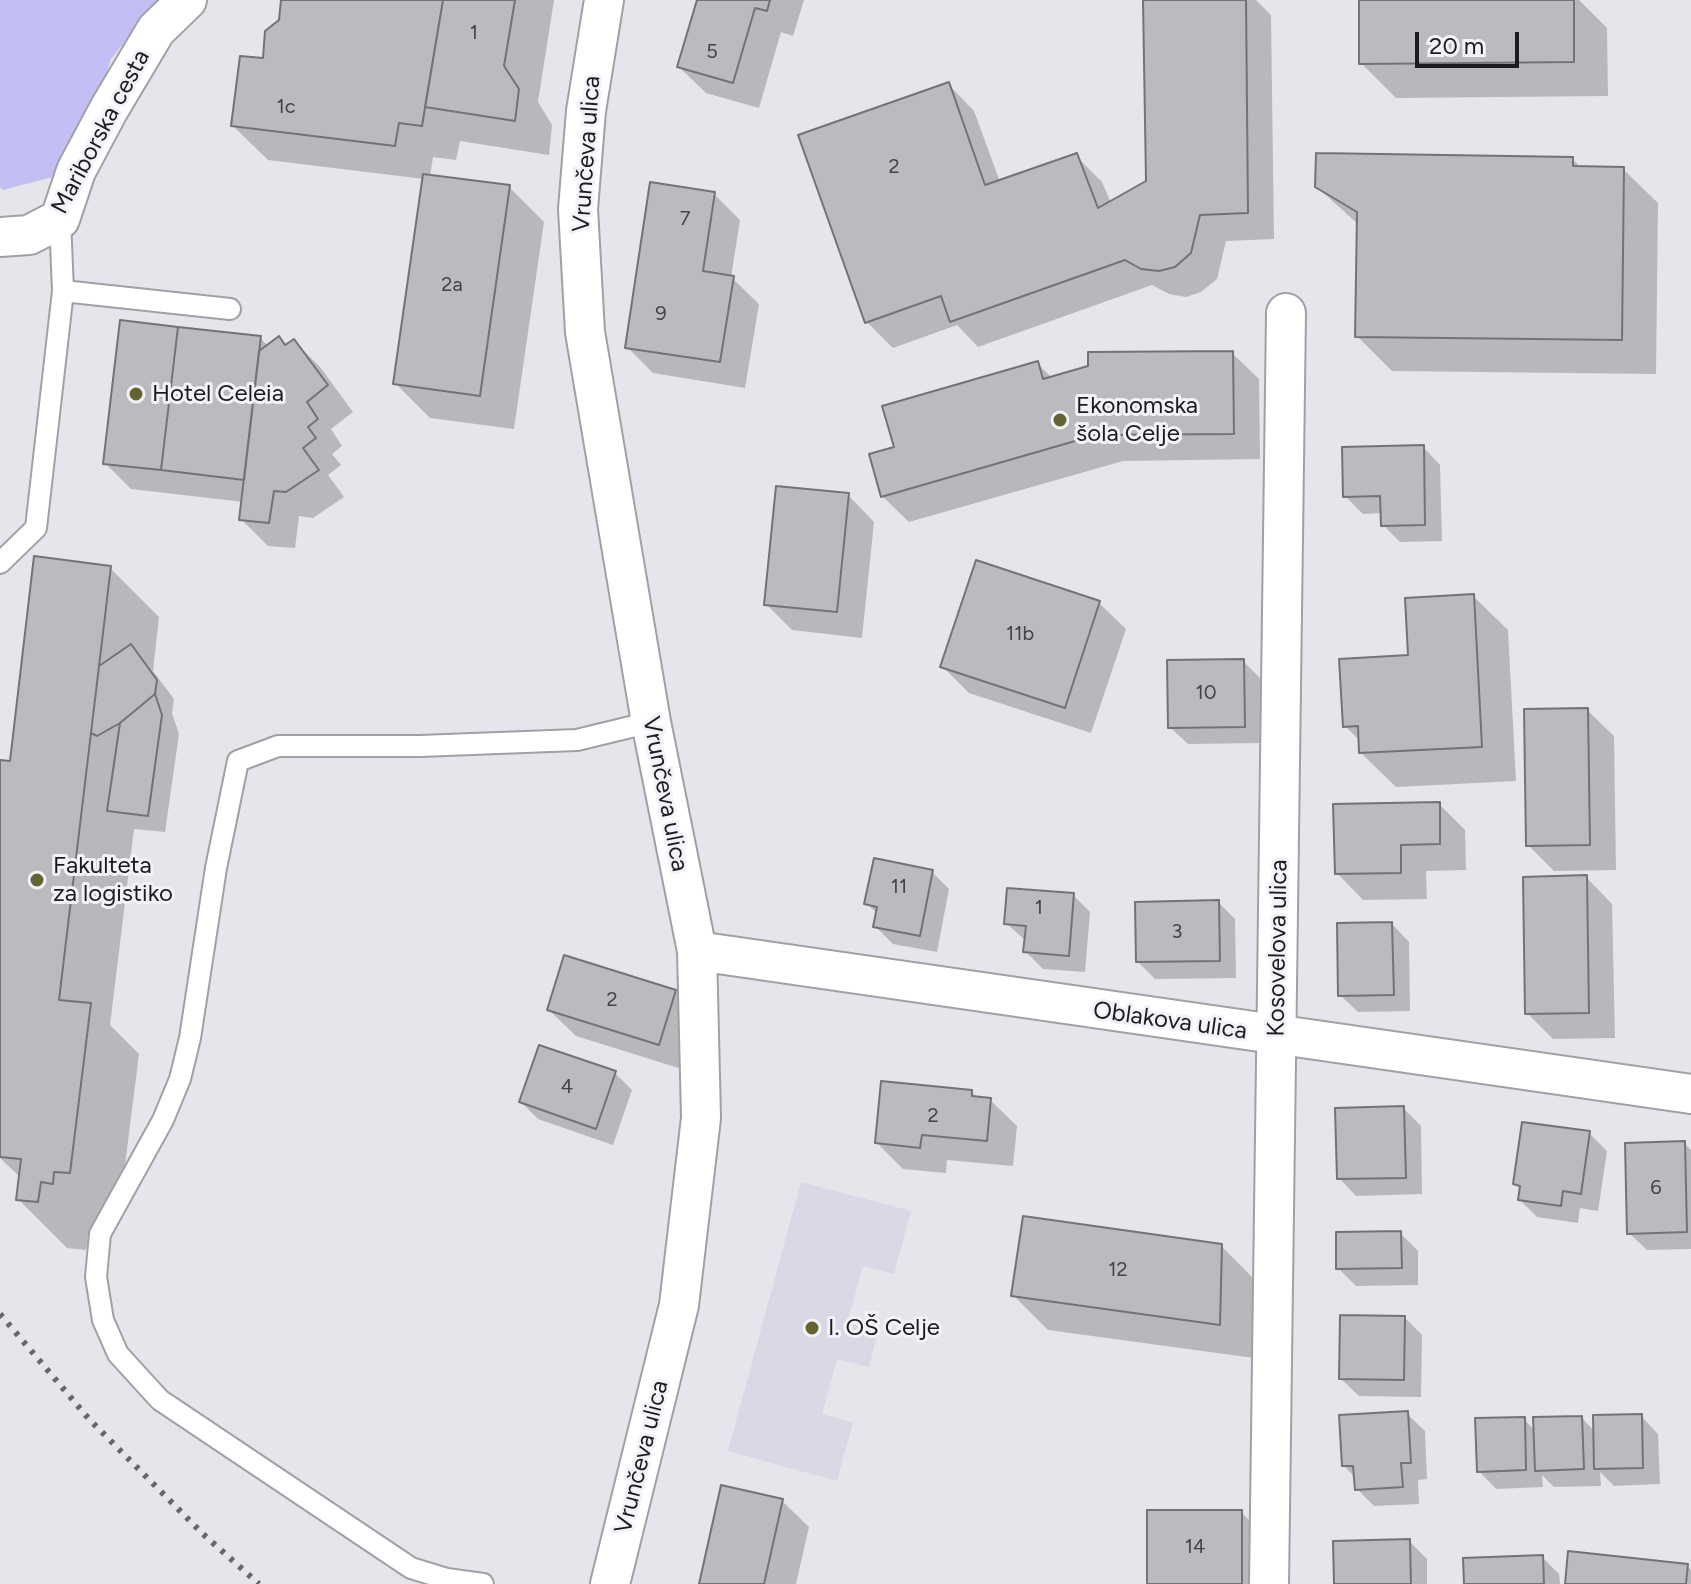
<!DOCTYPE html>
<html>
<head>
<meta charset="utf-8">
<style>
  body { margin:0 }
  #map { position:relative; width:1691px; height:1584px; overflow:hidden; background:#e5e5eb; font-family:Figtree,sans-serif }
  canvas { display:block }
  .scale { position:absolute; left:1415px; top:32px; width:104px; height:36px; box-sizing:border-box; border:4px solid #1c1c1e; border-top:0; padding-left:10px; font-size:24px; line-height:28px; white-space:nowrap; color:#1c1c1e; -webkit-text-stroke:6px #f3f2f9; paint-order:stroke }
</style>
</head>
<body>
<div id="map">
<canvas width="1691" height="1584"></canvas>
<div class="scale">20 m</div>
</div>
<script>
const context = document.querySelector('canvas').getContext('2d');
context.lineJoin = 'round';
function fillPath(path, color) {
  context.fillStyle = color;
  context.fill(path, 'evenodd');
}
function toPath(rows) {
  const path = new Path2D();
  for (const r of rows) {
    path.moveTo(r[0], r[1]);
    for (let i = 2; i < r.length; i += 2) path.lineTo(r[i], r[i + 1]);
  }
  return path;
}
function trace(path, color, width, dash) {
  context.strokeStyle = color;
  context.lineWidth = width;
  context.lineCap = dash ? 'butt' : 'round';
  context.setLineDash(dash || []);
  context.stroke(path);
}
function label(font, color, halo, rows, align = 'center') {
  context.font = font + ' Figtree,sans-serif';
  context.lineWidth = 6;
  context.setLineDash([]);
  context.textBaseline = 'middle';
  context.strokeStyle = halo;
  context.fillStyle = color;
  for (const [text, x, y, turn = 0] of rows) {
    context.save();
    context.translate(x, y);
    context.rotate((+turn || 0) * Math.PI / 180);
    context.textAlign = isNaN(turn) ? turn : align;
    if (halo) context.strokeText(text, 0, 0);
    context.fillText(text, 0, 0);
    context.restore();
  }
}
fillPath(toPath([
  [801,1182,911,1211,894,1274,863,1266,847,1323,878,1332,869,1367,837,1359,822,1414,853,1422,837,1481,728,1451]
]), '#d9d8e5');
fillPath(toPath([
  [0,0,158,0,111,59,76,171,3,190,0,187]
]), '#c3bff4');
fillPath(toPath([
  [283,0,554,0,538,102,552,125,549,155,460,141,456,160,433,157,430,177,509,187,544,222,514,429,430,418,395,383,424,179,268,160,233,126,281,21],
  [699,0,804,0,793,36,781,32,759,108,706,93,679,67],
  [1145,0,1256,0,1271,15,1274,239,1226,241,1217,279,1201,292,1186,297,1169,294,1152,285,978,347,957,325,893,348,867,322,948,84,974,111,1000,182,1076,156,1102,182,1111,203,1148,182],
  [1361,0,1579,0,1607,28,1608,96,1396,98,1361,63],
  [1572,159,1582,168,1623,169,1658,203,1656,374,1392,371,1357,336,1359,225,1317,187],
  [714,194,740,220,731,277,759,304,745,388,653,373,627,347],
  [260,338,268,346,286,346,294,341,320,367,353,412,331,429,342,446,332,454,341,465,328,475,344,497,313,518,299,516,295,548,268,546,241,519,244,502,131,489,105,463],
  [1232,353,1259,379,1260,459,1123,461,909,522,882,496,896,448,1037,363,1053,379],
  [1423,447,1440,465,1442,541,1400,542,1383,525,1383,513,1363,514,1345,496],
  [848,495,874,522,862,638,792,630,766,604],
  [110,568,159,617,153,671,174,699,172,713,179,734,165,832,134,829,110,1025,139,1054,118,1221,103,1220,101,1232,89,1230,86,1250,67,1248,18,1199,21,1178,0,1158,0,762,11,764],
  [1473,596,1508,630,1516,781,1396,787,1361,753,1361,742,1345,726,1410,657],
  [1099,603,1126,629,1091,733,969,693,942,666],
  [1243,661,1260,678,1262,743,1188,744,1170,727],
  [1587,710,1614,736,1616,870,1554,871,1528,845],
  [1439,804,1465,830,1466,870,1426,871,1427,899,1363,900,1337,873],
  [932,872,949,889,937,952,893,944,875,926,878,914,866,903],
  [1586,877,1612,904,1615,1038,1553,1039,1527,1013],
  [1073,895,1090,912,1085,972,1043,969,1025,951,1026,941,1006,923],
  [1218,902,1235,919,1236,978,1155,979,1138,962],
  [1392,924,1409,942,1410,1011,1358,1012,1340,995],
  [675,991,701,1018,685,1070,576,1036,549,1010],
  [615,1073,632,1090,613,1145,538,1119,521,1102],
  [971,1092,978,1098,990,1100,1017,1126,1013,1166,947,1160,946,1173,903,1169,877,1143],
  [1403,1108,1421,1126,1422,1194,1356,1196,1339,1178],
  [1589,1133,1607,1151,1598,1211,1580,1208,1578,1223,1537,1217,1520,1200,1521,1189,1516,1184],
  [1684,1143,1691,1150,1691,1249,1647,1250,1629,1233],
  [1400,1233,1418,1251,1418,1285,1356,1286,1338,1268],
  [1221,1246,1255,1280,1254,1358,1048,1330,1013,1295],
  [1405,1318,1422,1335,1421,1397,1359,1396,1341,1379],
  [1407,1414,1425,1431,1427,1479,1418,1480,1419,1504,1374,1506,1357,1489,1356,1478,1344,1466],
  [1641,1416,1658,1434,1660,1484,1614,1486,1600,1472,1601,1486,1554,1487,1542,1475,1543,1487,1496,1489,1479,1471,1524,1419,1536,1432,1582,1418,1595,1432],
  [782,1501,809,1527,796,1584,701,1584],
  [1241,1512,1276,1547,1276,1584,1149,1584],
  [1409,1541,1427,1559,1427,1584,1336,1584],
  [1542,1557,1559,1574,1560,1584,1466,1584],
  [1687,1566,1691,1570,1691,1584,1567,1584]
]), '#0003');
const building = toPath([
  [281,0,443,0,422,126,399,123,395,146,231,126,240,56,263,58,265,31,279,20,281,0],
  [443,0,515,0,504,66,519,89,515,121,425,107,443,0],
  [697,0,770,0,767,11,755,8,733,83,677,67,697,0],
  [1143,0,1246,0,1248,213,1200,215,1191,253,1175,267,1159,271,1141,269,1125,260,950,322,941,296,865,323,798,135,949,82,985,185,1077,153,1098,208,1146,181,1143,0],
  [1359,0,1574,0,1574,62,1359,64,1359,0],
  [1316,153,1573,157,1573,166,1624,167,1622,340,1355,337,1357,212,1315,187,1316,153],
  [423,174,510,185,480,396,393,384,423,174],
  [650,182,715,192,703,271,734,276,720,362,625,348,650,182],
  [120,320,178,327,161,470,103,464,120,320],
  [178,327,261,336,244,480,161,470,178,327],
  [279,336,285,345,294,339,328,385,307,402,318,419,308,427,316,438,303,448,319,470,286,492,274,491,269,523,239,520,259,351,279,336],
  [1233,351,1234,434,1096,435,881,497,869,454,894,447,882,406,1038,361,1043,379,1088,366,1088,352,1233,351],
  [1424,445,1425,525,1381,526,1380,496,1343,497,1342,447,1424,445],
  [776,486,849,493,837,612,764,605,776,486],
  [34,556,111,566,59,1000,91,1003,70,1173,54,1172,53,1184,41,1182,38,1202,16,1200,21,1159,0,1157,0,760,10,761,34,556],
  [976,560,1100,601,1065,708,940,667,976,560],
  [1474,594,1482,747,1359,753,1358,726,1343,727,1339,659,1408,655,1405,598,1474,594],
  [131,644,157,680,155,694,120,723,97,736,91,733,99,666,131,644],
  [1244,659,1245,727,1168,728,1167,660,1244,659],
  [155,694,162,715,148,816,107,811,120,723,155,694],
  [1588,708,1590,845,1526,846,1524,709,1588,708],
  [1440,802,1440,844,1401,845,1401,873,1335,874,1333,804,1440,802],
  [874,858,933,870,920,936,873,927,877,907,864,904,874,858],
  [1587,875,1589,1013,1525,1014,1523,877,1587,875],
  [1007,888,1074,893,1069,956,1023,952,1026,926,1004,924,1007,888],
  [1219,900,1220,961,1136,962,1135,902,1219,900],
  [1392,922,1394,995,1338,996,1337,923,1392,922],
  [564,955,676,990,659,1045,547,1010,564,955],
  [539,1045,616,1071,596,1129,519,1102,539,1045],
  [881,1081,972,1090,972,1096,991,1098,987,1141,922,1135,920,1148,875,1143,881,1081],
  [1404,1106,1406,1178,1337,1179,1335,1108,1404,1106],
  [1522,1122,1590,1131,1581,1194,1563,1191,1561,1206,1518,1200,1520,1186,1513,1184,1522,1122],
  [1685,1141,1687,1232,1627,1234,1625,1143,1685,1141],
  [1023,1216,1222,1244,1220,1325,1011,1296,1023,1216],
  [1401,1231,1402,1268,1336,1269,1336,1232,1401,1231],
  [1340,1315,1405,1316,1404,1380,1339,1379,1340,1315],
  [1408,1411,1411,1463,1401,1463,1403,1487,1355,1490,1353,1466,1342,1466,1339,1415,1408,1411],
  [1642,1414,1643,1468,1594,1469,1593,1415,1642,1414],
  [1582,1416,1584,1469,1535,1471,1533,1417,1582,1416],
  [1525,1417,1526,1470,1477,1472,1475,1418,1525,1417],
  [721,1485,783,1499,764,1584,699,1584,721,1485],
  [1147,1510,1242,1510,1242,1584,1147,1584,1147,1510],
  [1410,1539,1411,1584,1334,1584,1333,1541,1410,1539],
  [1568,1551,1688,1564,1686,1584,1565,1584,1568,1551],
  [1543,1555,1544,1584,1464,1584,1463,1558,1543,1555]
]);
fillPath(building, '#bababf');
trace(building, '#737278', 2);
const service = toPath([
  [63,291,230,309],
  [0,563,36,528,63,291,60,219],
  [483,1584,447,1579,411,1568,160,1400,118,1354,103,1320,96,1277,100,1234,163,1120,180,1079,190,1038,216,868,238,761,278,746,420,746,577,740,651,722]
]);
const minor = toPath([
  [604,0,586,111,578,209,585,332,651,722,697,951,701,1118,679,1305,610,1584],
  [0,237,29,235,60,219,76,171,109,109,156,30,187,0],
  [697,951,1691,1094],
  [1269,1584,1286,313]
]);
trace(service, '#a0a0a5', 24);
trace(minor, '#a0a0a5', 42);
trace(service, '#fff', 20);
trace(minor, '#fff', 38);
trace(toPath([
  [0,1314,89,1419,203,1534,259,1584]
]), '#67676b', 6, [4, 8]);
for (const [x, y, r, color] of [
  [136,394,8,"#646431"],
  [1060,420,8,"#646431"],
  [37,880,8,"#646431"],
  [812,1328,8,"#646431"]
]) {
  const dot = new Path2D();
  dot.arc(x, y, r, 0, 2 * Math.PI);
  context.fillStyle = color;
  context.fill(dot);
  trace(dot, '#f3f2f9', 3);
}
label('20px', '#444446', null, [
  ["1",474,33],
  ["5",712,52],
  ["1c",286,107],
  ["2",894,167],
  ["7",685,219],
  ["2a",452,285],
  ["9",661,314],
  ["11b",1020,634],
  ["10",1206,693],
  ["11",899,887],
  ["1",1039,908],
  ["3",1177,932],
  ["2",612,1000],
  ["4",567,1087],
  ["2",933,1116],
  ["6",1656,1188],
  ["12",1118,1270],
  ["14",1195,1547]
]);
label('24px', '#1c1c1e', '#f3f2f9', [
  ["Mariborska cesta",101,132,-62],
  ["Vrunčeva ulica",587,154,-86],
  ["Vrunčeva ulica",665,794,79],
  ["Kosovelova ulica",1278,948,-89],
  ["Oblakova ulica",1170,1021,8],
  ["Vrunčeva ulica",642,1457,-76]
]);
label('24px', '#1c1c1e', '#f3f2f9', [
  ["Hotel Celeia",152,394],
  ["Ekonomska",1076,406],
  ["šola Celje",1076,434],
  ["Fakulteta",53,866],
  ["za logistiko",53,894],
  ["I. OŠ Celje",828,1328]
], 'left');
</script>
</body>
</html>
